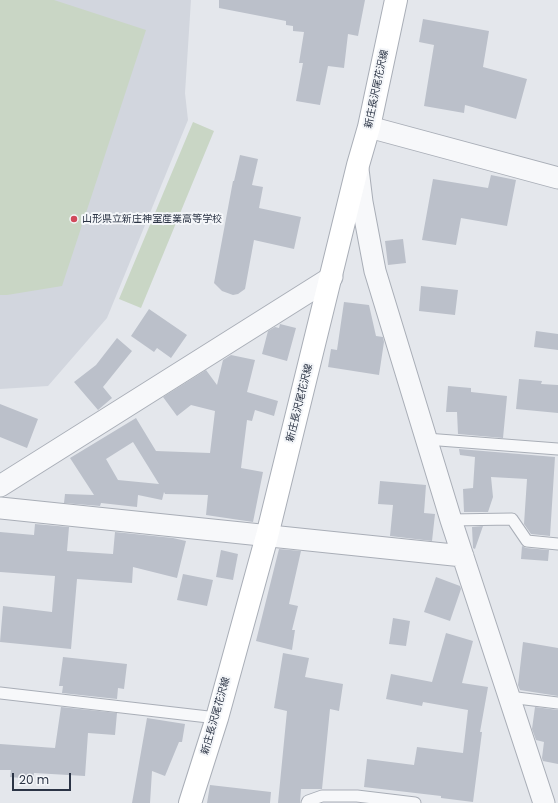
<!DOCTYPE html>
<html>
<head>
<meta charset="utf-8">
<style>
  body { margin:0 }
  #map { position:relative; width:558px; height:803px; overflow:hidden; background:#e4e7ec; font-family:Poppins,sans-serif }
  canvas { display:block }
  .scale { position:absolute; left:12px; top:773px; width:59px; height:18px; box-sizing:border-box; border:2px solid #2b3445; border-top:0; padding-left:5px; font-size:12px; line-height:14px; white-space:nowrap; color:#2b3445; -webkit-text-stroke:3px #f4f6f9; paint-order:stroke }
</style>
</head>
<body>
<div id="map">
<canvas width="558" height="803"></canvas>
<div class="scale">20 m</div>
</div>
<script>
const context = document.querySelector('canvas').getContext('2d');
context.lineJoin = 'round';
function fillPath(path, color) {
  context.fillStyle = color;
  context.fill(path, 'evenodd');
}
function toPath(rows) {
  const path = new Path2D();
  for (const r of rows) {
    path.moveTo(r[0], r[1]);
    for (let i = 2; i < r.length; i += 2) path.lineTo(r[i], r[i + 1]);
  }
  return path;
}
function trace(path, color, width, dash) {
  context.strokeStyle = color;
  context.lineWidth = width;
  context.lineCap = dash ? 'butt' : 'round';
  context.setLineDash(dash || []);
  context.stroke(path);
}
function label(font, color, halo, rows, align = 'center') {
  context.font = font + ' Poppins,"Noto Sans JP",sans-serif';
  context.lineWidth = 4;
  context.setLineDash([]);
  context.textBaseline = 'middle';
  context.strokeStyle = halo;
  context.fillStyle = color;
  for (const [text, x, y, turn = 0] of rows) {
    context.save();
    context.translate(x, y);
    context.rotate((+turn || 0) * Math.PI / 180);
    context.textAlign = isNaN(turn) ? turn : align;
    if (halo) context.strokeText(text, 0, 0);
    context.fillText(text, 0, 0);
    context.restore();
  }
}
fillPath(toPath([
  [0,0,191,0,185,93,188,120,107,318,48,386,0,389]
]), '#d2d6de');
fillPath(toPath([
  [0,0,54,0,146,30,62,286,7,295,0,295],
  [193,122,214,131,141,308,119,299]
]), '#c9d6c5');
fillPath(toPath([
  [219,0,365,0,358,36,348,34,344,68,328,66,320,105,296,101,303,63,299,63,304,32,293,31,293,26,286,25,286,21,219,8],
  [423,19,489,31,483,67,527,79,516,119,465,105,464,113,424,106,434,45,419,42],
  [240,155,258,159,252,185,263,187,259,208,301,217,294,249,254,240,245,289,238,294,233,295,222,291,214,283,233,181,234,181],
  [491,175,516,180,507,226,461,218,456,245,422,240,433,179,488,188],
  [403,239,406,263,388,265,385,241],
  [421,286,458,290,455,315,419,311],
  [344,302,369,305,376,336,383,337,384,342,379,375,328,367,331,349,337,350],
  [149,309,187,335,171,358,157,348,154,352,131,336],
  [280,324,296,328,287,361,262,354,268,331,275,327,279,328],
  [536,331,558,334,558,350,534,347],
  [117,338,132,351,103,387,112,398,98,410,74,382,96,365],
  [231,355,255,360,247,392,278,401,274,416,255,410,252,421,247,420,241,468,263,472,253,522,206,515,208,495,165,494,164,492,162,500,138,495,137,507,101,503,100,506,64,503,65,494,94,495,70,458,136,418,156,451,210,453,215,411,191,405,177,416,163,397,206,370,217,385,223,360],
  [133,442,159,484,118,480,106,459],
  [519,379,542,381,541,384,558,385,558,413,516,409],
  [448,386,471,388,471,392,507,396,503,438,458,434,457,412,446,412],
  [0,404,38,419,27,448,0,437],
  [459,449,555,457,550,536,531,534,524,524,527,479,491,477,493,497,488,512,464,512,463,489,473,488,475,457,460,455],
  [380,481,426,485,424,513,435,514,432,541,390,536,393,505,378,504],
  [35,524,69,527,67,551,113,554,115,532,173,538,186,541,177,578,133,567,132,583,77,579,71,649,0,642,3,606,52,612,55,576,0,572,0,532,34,535],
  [483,526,475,549,473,548,472,527],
  [522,546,526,548,549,550,548,561,521,559],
  [279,549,301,551,289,604,298,606,292,630,295,630,292,650,256,641],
  [221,550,238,554,233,580,216,577],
  [183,574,213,580,207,606,177,600],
  [436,577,460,586,461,589,450,621,424,612],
  [393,618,410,621,406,646,389,644],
  [446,633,473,641,462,683,488,687,480,732,482,732,473,802,441,798,441,796,364,787,367,759,414,765,417,747,463,753,468,710,423,702,422,706,386,699,391,674,432,682],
  [523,642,558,648,558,696,520,690,518,685],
  [283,653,309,658,305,677,343,684,339,711,330,709,322,789,301,789,300,803,278,803,287,711,274,708],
  [63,657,127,664,124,689,118,688,117,699,62,693,63,686,59,686],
  [61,707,117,713,115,735,88,733,85,776,34,773,33,779,10,777,11,770,0,770,0,744,55,748],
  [535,707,558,710,558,764,543,761,542,758,544,742,536,740,532,729],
  [147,718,185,724,182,742,179,742,165,776,152,771,150,803,132,803],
  [210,785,271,792,270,803,207,803]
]), '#bbc0ca');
const lane = toPath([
  [426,439,558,449],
  [451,520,512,519,527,541,558,544],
  [0,693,217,718],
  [509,697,558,703],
  [307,803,308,801,322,796,357,796,415,803]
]);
const street = toPath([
  [369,127,558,178],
  [358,169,362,202,375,271,451,520,544,803],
  [0,486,332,277],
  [0,508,463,556]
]);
const secondary = toPath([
  [190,803,217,718,267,536,358,165,369,127,396,0]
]);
trace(lane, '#a9aeb7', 13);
trace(street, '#a9aeb7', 23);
trace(secondary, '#a9aeb7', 24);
trace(lane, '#f7f8fa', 11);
trace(street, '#f7f8fa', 21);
trace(secondary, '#fff', 22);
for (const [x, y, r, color] of [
  [74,219,4,"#d1495b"]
]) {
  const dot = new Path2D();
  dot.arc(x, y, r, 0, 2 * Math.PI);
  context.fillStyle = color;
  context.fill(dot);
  trace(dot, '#f4f6f9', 1.5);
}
label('10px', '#2b3445', '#f4f6f9', [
  ["新庄長沢尾花沢線",377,89,-78],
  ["新庄長沢尾花沢線",300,403,-76],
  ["新庄長沢尾花沢線",216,716,-74]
]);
label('10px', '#2b3445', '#f4f6f9', [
  ["山形県立新庄神室産業高等学校",82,219]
], 'left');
</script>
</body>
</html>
